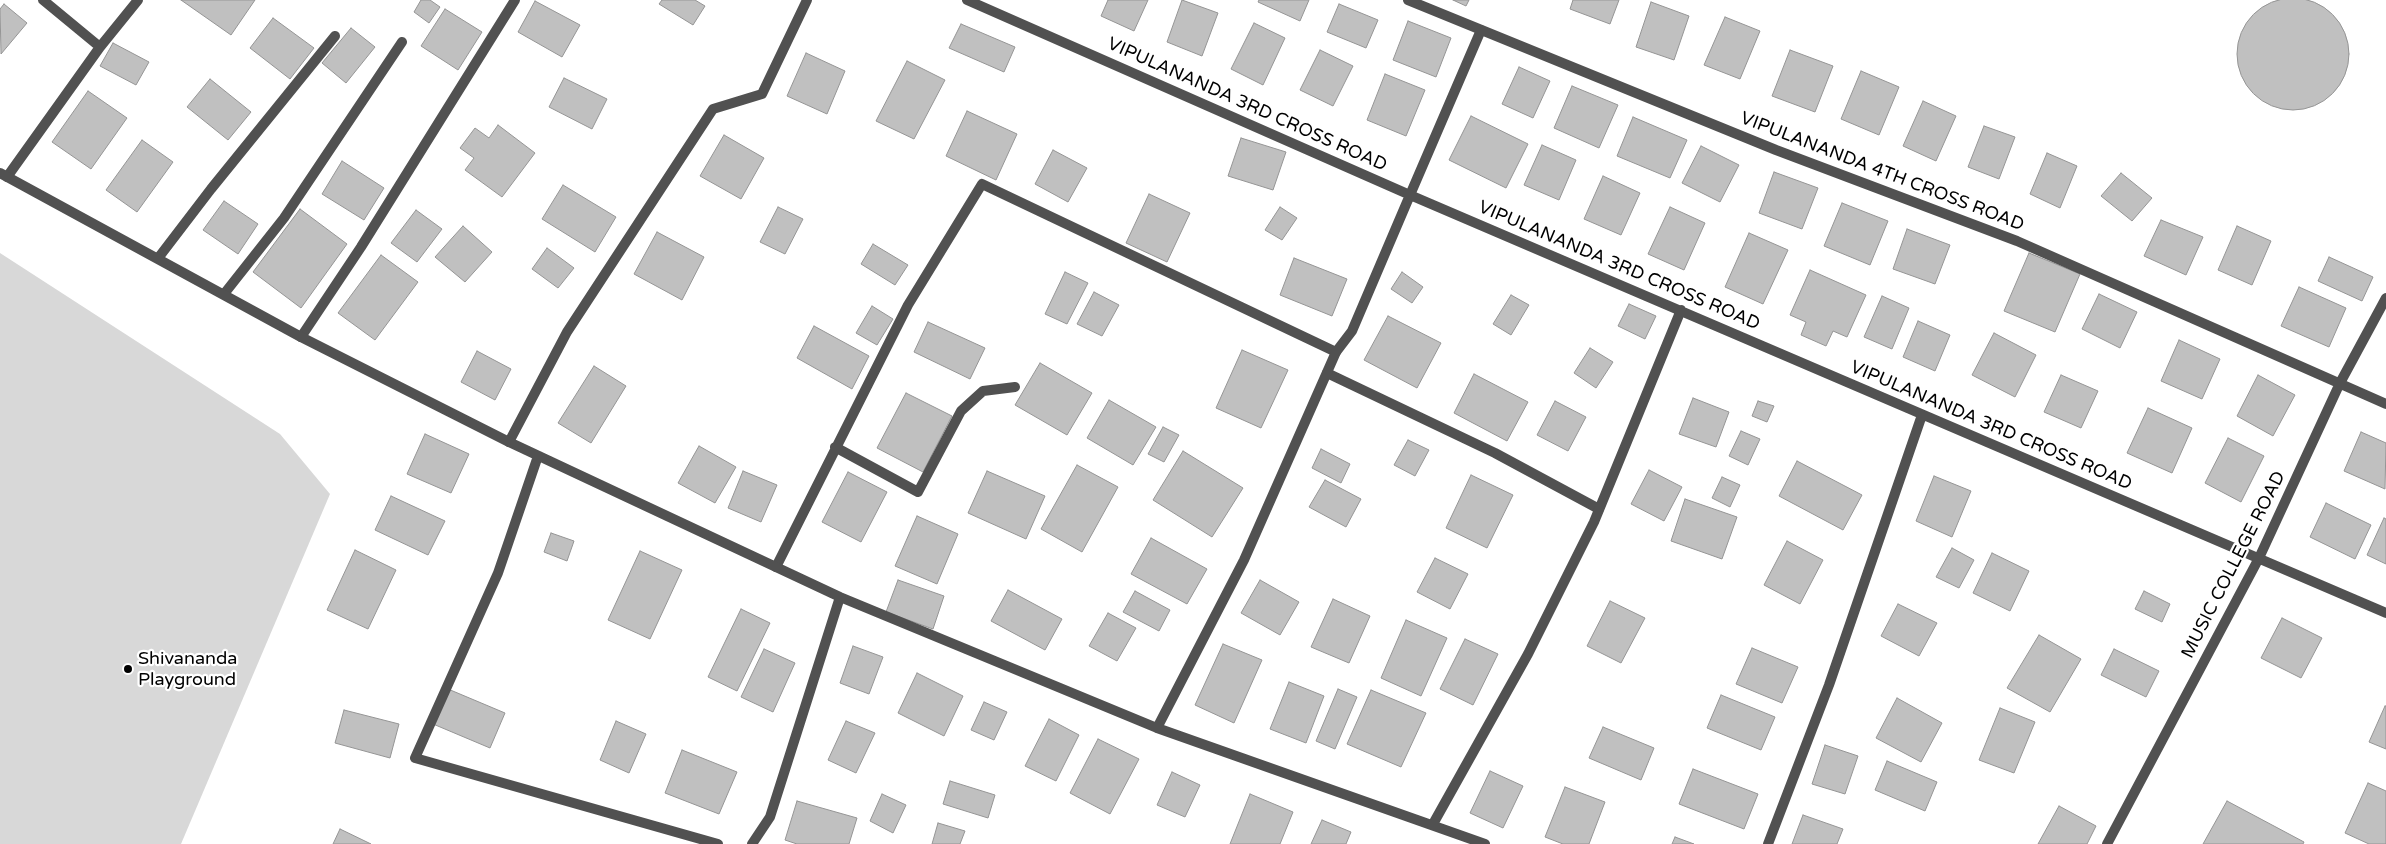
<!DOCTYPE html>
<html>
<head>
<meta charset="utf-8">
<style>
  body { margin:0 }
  canvas { display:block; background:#fff }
</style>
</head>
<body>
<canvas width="2386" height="844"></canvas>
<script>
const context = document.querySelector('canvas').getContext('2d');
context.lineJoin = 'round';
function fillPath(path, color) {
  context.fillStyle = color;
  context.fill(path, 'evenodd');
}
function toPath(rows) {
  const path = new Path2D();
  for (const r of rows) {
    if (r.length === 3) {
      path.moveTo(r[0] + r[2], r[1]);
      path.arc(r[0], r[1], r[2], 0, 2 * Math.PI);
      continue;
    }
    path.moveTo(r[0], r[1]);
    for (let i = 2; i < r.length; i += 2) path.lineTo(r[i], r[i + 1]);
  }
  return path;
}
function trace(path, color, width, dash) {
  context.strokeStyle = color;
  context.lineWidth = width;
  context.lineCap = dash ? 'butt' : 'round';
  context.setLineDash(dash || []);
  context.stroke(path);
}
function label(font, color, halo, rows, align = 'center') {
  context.font = font + ' "Varela Round",sans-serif';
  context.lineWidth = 4.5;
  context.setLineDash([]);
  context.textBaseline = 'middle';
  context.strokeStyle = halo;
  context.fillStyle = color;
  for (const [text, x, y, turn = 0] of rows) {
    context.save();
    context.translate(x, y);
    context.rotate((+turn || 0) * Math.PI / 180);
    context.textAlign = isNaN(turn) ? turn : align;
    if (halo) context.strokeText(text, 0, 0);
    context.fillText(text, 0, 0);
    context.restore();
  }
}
fillPath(toPath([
  [0,253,280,434,330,494,181,844,0,844]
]), '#d8d8d8');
const building = toPath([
  [2293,54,56],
  [181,0,255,0,231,35,181,0],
  [421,0,430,0,440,7,429,23,414,12,421,0],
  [662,0,695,0,705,6,693,25,659,4,662,0],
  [1108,0,1148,0,1134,31,1101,16,1108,0],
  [1182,0,1218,13,1202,56,1167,42,1182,0],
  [1259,0,1309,0,1300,21,1258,2,1259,0],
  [1453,0,1469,0,1466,6,1453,0],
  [1573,0,1619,0,1610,24,1570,9,1573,0],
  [535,1,580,25,562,57,518,32,535,1],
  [1651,2,1689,16,1674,60,1636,47,1651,2],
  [4,4,27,23,1,54,0,9,4,4],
  [1339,4,1378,20,1366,48,1327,32,1339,4],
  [445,9,482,32,458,70,421,46,445,9],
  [1725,17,1760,31,1740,79,1704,65,1725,17],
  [273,18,314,48,290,79,250,48,273,18],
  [1408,21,1451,38,1436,77,1393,60,1408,21],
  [1254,23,1285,38,1263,85,1231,69,1254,23],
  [961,24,1015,47,1004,72,949,48,961,24],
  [351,28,375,47,346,83,322,63,351,28],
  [113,43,149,62,136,85,100,66,113,43],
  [1320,50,1353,66,1333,106,1300,90,1320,50],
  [1790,50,1833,66,1815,112,1772,96,1790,50],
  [806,53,845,71,827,114,787,96,806,53],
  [907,61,945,80,914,139,876,121,907,61],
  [1519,67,1550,81,1533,118,1502,104,1519,67],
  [1861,71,1899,87,1879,135,1841,119,1861,71],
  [1385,74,1425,90,1406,136,1367,120,1385,74],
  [564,78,607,99,592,129,549,107,564,78],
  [210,79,251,112,228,140,187,107,210,79],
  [1572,86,1618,105,1599,148,1554,128,1572,86],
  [88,91,127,118,91,169,52,142,88,91],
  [1923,101,1956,116,1936,161,1903,146,1923,101],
  [967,111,1017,134,996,180,946,156,967,111],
  [1471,116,1528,144,1506,188,1449,160,1471,116],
  [1633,117,1687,140,1670,178,1617,156,1633,117],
  [498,125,535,153,502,197,465,170,474,158,460,148,475,128,489,138,498,125],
  [1984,126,2015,137,1999,179,1968,167,1984,126],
  [724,135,764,158,741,199,700,176,724,135],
  [1241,138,1286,152,1273,190,1228,176,1241,138],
  [142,140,173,162,137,212,106,190,142,140],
  [1542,145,1576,160,1559,200,1524,185,1542,145],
  [1701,146,1739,165,1720,202,1682,183,1701,146],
  [1053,150,1087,168,1068,202,1035,184,1053,150],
  [2047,153,2077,166,2060,208,2030,194,2047,153],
  [342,161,384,188,364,220,322,194,342,161],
  [1774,172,1818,188,1802,229,1759,213,1774,172],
  [2121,173,2152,198,2132,221,2101,196,2121,173],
  [1603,176,1640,193,1621,235,1584,219,1603,176],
  [563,185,616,217,595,252,542,219,563,185],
  [1149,194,1190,213,1167,262,1126,243,1149,194],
  [224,201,258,224,238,254,203,230,224,201],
  [1842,203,1888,221,1870,265,1824,246,1842,203],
  [778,207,803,219,785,254,760,242,778,207],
  [1280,207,1297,218,1282,240,1265,230,1280,207],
  [1670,207,1705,223,1684,270,1648,254,1670,207],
  [300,209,347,244,301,308,253,272,300,209],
  [416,210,442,229,417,262,391,243,416,210],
  [2161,220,2203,237,2186,275,2144,256,2161,220],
  [463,226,492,252,465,282,435,257,463,226],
  [2237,226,2271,241,2252,285,2218,270,2237,226],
  [1907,229,1950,245,1935,284,1893,269,1907,229],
  [657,232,704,257,682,300,634,274,657,232],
  [1749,233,1788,250,1763,304,1725,287,1749,233],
  [873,244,908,265,895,285,861,264,873,244],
  [547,248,574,268,558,288,532,269,547,248],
  [2029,253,2080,274,2055,332,2004,311,2029,253],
  [381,255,418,282,375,340,338,313,381,255],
  [2329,257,2373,277,2362,301,2318,281,2329,257],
  [1294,258,1347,279,1332,316,1280,295,1294,258],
  [1810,270,1866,295,1847,337,1833,331,1826,346,1801,335,1806,322,1790,315,1810,270],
  [1065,272,1088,283,1067,324,1045,314,1065,272],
  [1402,272,1423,287,1412,303,1391,289,1402,272],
  [2299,287,2346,308,2329,347,2281,326,2299,287],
  [1094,292,1119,305,1102,336,1077,324,1094,292],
  [2099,294,2137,312,2120,348,2082,329,2099,294],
  [1511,295,1529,305,1511,335,1493,324,1511,295],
  [1882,296,1909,308,1892,349,1864,337,1882,296],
  [1629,304,1656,316,1645,339,1618,326,1629,304],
  [872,306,893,319,877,345,856,333,872,306],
  [1388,316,1441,343,1417,388,1364,360,1388,316],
  [1918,321,1950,335,1935,371,1903,357,1918,321],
  [928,322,985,348,970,379,914,352,928,322],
  [814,326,869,356,852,389,797,358,814,326],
  [1994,333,2036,355,2015,397,1972,375,1994,333],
  [2179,340,2220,359,2202,399,2161,381,2179,340],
  [1590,348,1613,362,1596,388,1574,373,1590,348],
  [1242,350,1288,370,1261,428,1216,408,1242,350],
  [477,351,511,369,495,400,461,382,477,351],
  [1040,363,1092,393,1067,435,1015,405,1040,363],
  [594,366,626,386,591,443,558,423,594,366],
  [1474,374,1528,402,1507,441,1454,413,1474,374],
  [2061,375,2098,391,2081,428,2044,412,2061,375],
  [2258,375,2295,395,2273,436,2237,416,2258,375],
  [906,393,952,416,923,472,877,448,906,393],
  [1693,398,1729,412,1716,447,1679,434,1693,398],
  [1109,400,1156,427,1133,465,1087,438,1109,400],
  [1555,401,1586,417,1568,451,1537,435,1555,401],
  [1758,401,1774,406,1767,422,1752,416,1758,401],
  [2148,408,2192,428,2172,473,2127,453,2148,408],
  [1163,427,1179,435,1164,462,1148,454,1163,427],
  [1741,431,1760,439,1748,465,1729,456,1741,431],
  [2361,432,2386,443,2385,489,2344,471,2361,432],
  [425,434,469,454,451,493,407,474,425,434],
  [2228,438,2264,456,2241,502,2205,483,2228,438],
  [1408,440,1429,450,1415,476,1394,465,1408,440],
  [699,446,736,467,715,503,678,483,699,446],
  [1321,449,1350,464,1341,483,1312,468,1321,449],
  [1183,451,1243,488,1212,537,1153,500,1183,451],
  [1797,461,1862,495,1843,530,1779,496,1797,461],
  [1077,465,1118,487,1082,552,1041,529,1077,465],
  [1649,470,1682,487,1664,521,1631,504,1649,470],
  [743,471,777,485,761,522,728,508,743,471],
  [987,471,1045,496,1026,539,968,513,987,471],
  [848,472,887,492,861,542,822,522,848,472],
  [1471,475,1513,495,1487,548,1446,528,1471,475],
  [1934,476,1971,491,1952,537,1916,521,1934,476],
  [1722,477,1740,485,1730,507,1712,498,1722,477],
  [1325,480,1361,499,1346,527,1309,507,1325,480],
  [391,496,445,521,428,555,375,530,391,496],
  [1685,499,1737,517,1722,559,1671,541,1685,499],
  [2326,503,2371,525,2355,559,2310,537,2326,503],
  [917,516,958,534,937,584,895,566,917,516],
  [2384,518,2386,519,2386,564,2367,555,2384,518],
  [551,533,574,541,567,561,544,552,551,533],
  [1151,538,1207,569,1187,604,1131,574,1151,538],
  [1787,541,1823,560,1800,604,1764,585,1787,541],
  [1952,548,1974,560,1959,588,1936,577,1952,548],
  [355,550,396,570,368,629,327,610,355,550],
  [640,551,682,570,650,639,608,620,640,551],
  [1992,553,2029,571,2010,611,1973,593,1992,553],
  [1435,558,1468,574,1450,609,1417,592,1435,558],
  [898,580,944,596,933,629,886,612,898,580],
  [1260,580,1299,602,1280,635,1241,613,1260,580],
  [1008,590,1062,619,1045,650,991,621,1008,590],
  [1135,591,1170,610,1159,631,1123,612,1135,591],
  [2144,591,2170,604,2162,622,2135,609,2144,591],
  [1333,599,1370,616,1349,663,1311,647,1333,599],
  [1610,601,1645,618,1621,663,1587,646,1610,601],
  [1898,604,1937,623,1919,656,1881,636,1898,604],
  [741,609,770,623,737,691,708,677,741,609],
  [1108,613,1136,628,1117,661,1089,646,1108,613],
  [2282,618,2322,638,2301,678,2261,658,2282,618],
  [1406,620,1447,638,1421,696,1381,678,1406,620],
  [2039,635,2081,659,2050,712,2007,688,2039,635],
  [1465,639,1498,654,1473,705,1440,689,1465,639],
  [1223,644,1262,660,1234,723,1195,705,1223,644],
  [853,646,883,657,869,694,840,683,853,646],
  [1752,648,1798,667,1782,703,1736,684,1752,648],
  [764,649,795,663,773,712,741,697,764,649],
  [2114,649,2159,671,2146,697,2101,675,2114,649],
  [917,673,963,696,944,736,898,713,917,673],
  [1289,682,1324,696,1306,743,1270,729,1289,682],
  [448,689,505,713,490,748,433,724,448,689],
  [1338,689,1357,697,1335,749,1316,741,1338,689],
  [1371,690,1426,713,1401,767,1347,744,1371,690],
  [1721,695,1775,717,1761,750,1707,728,1721,695],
  [1897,698,1942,723,1921,762,1876,738,1897,698],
  [984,702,1007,712,994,740,971,730,984,702],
  [2385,706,2386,706,2386,749,2369,742,2385,706],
  [2000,708,2035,722,2014,773,1979,760,2000,708],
  [344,710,399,724,390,758,335,743,344,710],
  [1049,719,1079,735,1056,781,1025,766,1049,719],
  [616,721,646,734,629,773,600,760,616,721],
  [846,721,875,733,856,773,828,760,846,721],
  [1603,727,1654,748,1641,780,1589,758,1603,727],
  [1098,739,1139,759,1110,814,1070,793,1098,739],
  [1825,745,1858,756,1845,794,1812,784,1825,745],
  [682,750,737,772,719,814,665,793,682,750],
  [1887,761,1937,782,1925,811,1875,790,1887,761],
  [1693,769,1758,794,1744,829,1679,804,1693,769],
  [1490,771,1523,786,1503,828,1470,813,1490,771],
  [1172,772,1200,785,1185,817,1157,805,1172,772],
  [950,781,995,795,988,818,943,804,950,781],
  [2368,783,2386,791,2386,844,2369,844,2345,833,2368,783],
  [1565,787,1605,802,1589,844,1563,844,1545,837,1565,787],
  [882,794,906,805,893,833,870,821,882,794],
  [1250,794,1293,812,1280,844,1230,844,1250,794],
  [797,801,857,818,849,844,797,844,785,840,797,801],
  [2227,801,2304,842,2303,844,2203,844,2227,801],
  [2059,806,2096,826,2087,844,2038,844,2059,806],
  [1803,815,1843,829,1837,844,1792,844,1803,815],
  [1322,820,1351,832,1346,844,1311,844,1322,820],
  [938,823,965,831,960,844,932,844,938,823],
  [340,829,371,844,333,844,340,829],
  [1675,837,1694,844,1672,844,1675,837]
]);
fillPath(building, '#c0c0c0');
trace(building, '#959595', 1);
trace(toPath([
  [43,0,100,47],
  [7,177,100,47,138,0],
  [1410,195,1481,30],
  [159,257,211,189,335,36],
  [224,294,284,218,402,42],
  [301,337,361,247,515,0],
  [1327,373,1495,453,1599,509],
  [509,442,567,332,713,109,762,94,807,0],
  [835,447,918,492,961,411,983,391,1015,387],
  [776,567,908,305,982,184,1336,352]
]), '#515151', 10);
trace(toPath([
  [967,0,1410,195,2386,613],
  [1408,0,1776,150,2017,241,2386,404],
  [0,173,301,337,509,442,840,597,1157,728,1485,844],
  [538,456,498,573,415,758,718,844],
  [1157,728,1244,560,1336,352,1352,331,1410,195],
  [1433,824,1528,654,1594,522,1681,310],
  [752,844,770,817,840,597],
  [1768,844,1829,685,1922,415],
  [2107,844,2259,558,2340,383,2386,298]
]), '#515151', 10);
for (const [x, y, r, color] of [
  [128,669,5,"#000"]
]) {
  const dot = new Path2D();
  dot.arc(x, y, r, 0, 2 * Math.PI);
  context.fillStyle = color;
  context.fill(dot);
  trace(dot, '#fff', 2);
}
label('18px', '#000', '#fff', [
  ["VIPULANANDA 3RD CROSS ROAD",1247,105,24],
  ["VIPULANANDA 4TH CROSS ROAD",1882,172,21],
  ["VIPULANANDA 3RD CROSS ROAD",1619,266,23],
  ["VIPULANANDA 3RD CROSS ROAD",1991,426,23],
  ["MUSIC COLLEGE ROAD",2234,565,-63]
]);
label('18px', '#000', '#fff', [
  ["Shivananda",138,659],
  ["Playground",138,680]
], 'left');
</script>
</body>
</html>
